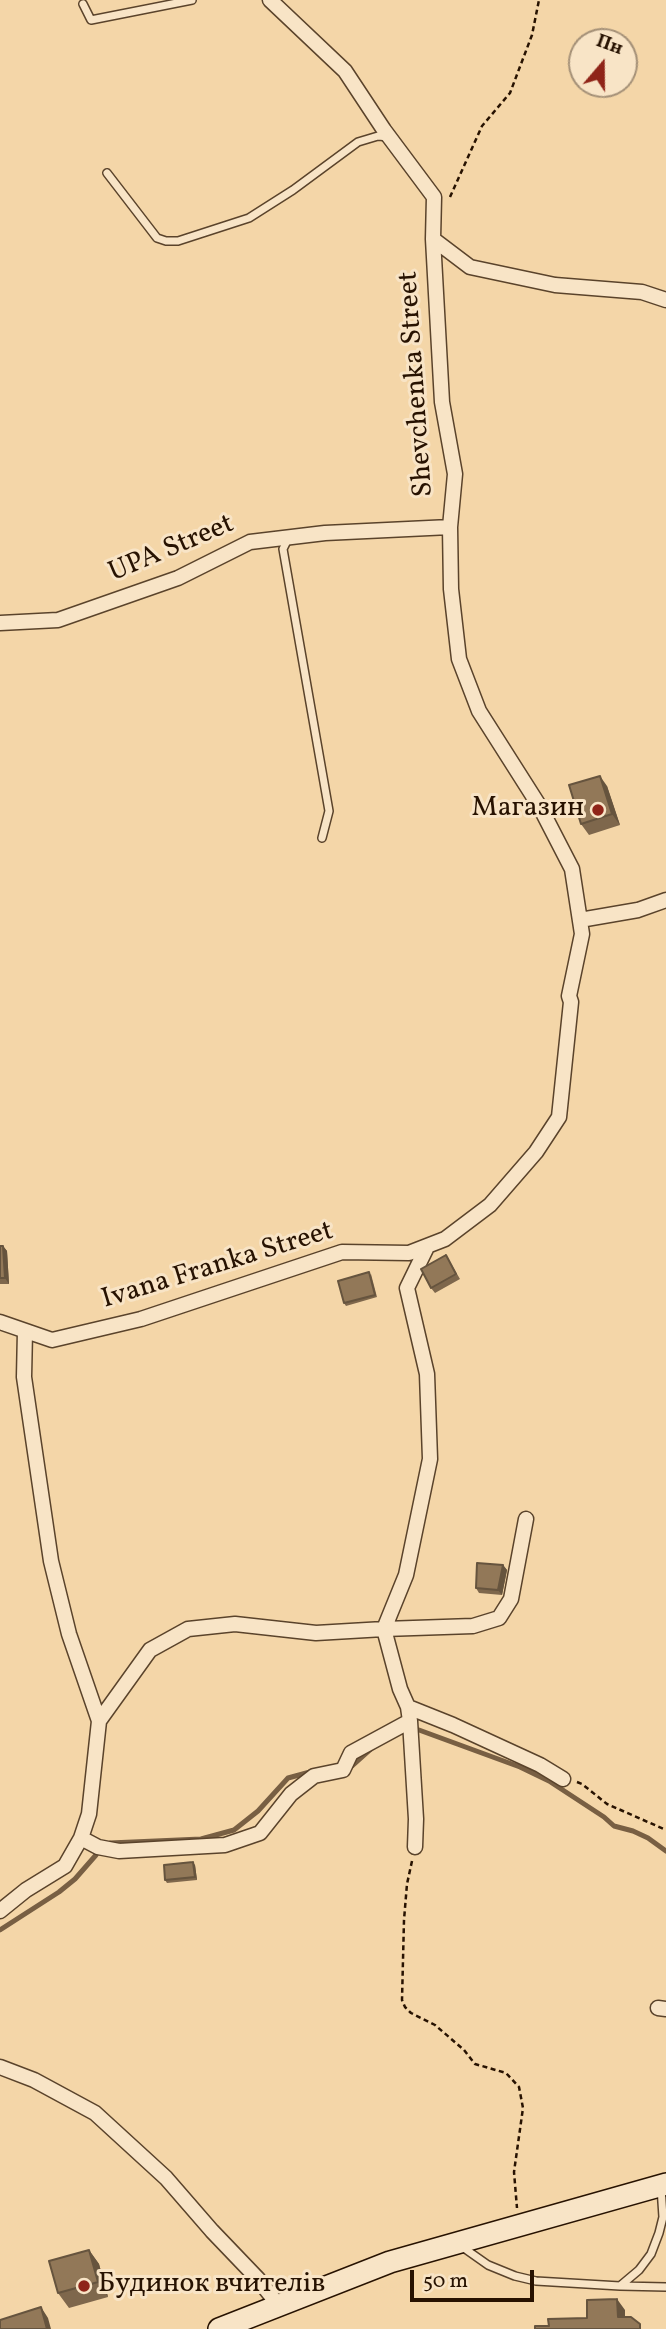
<!DOCTYPE html>
<html>
<head>
<meta charset="utf-8">
<style>
  body { margin:0 }
  #map { position:relative; width:666px; height:2329px; overflow:hidden; background:#f4d6a8; font-family:Vollkorn,serif }
  canvas { display:block }
  .north { position:absolute; left:568px; top:28px; width:70px; height:70px; box-sizing:border-box; background:#f8e4c6; border:2px solid #a49077; border-radius:50%; rotate:20deg; font-size:19px; font-weight:700; line-height:28px; text-align:center; color:#271201 }
  .north::after { content:''; display:block; margin:auto; width:24px; height:32px; background:#8f2418; clip-path:polygon(50% 0,100% 100%,50% 72%,0 100%) }
  .scale { position:absolute; left:410px; top:2270px; width:124px; height:32px; box-sizing:border-box; border:4px solid #271201; border-top:0; padding-left:9px; font-size:21px; line-height:24px; white-space:nowrap; color:#271201; -webkit-text-stroke:5px #f8e4c6; paint-order:stroke }
</style>
</head>
<body>
<div id="map">
<canvas width="666" height="2329"></canvas>
<div class="north">Пн</div>
<div class="scale">50 m</div>
</div>
<script>
const context = document.querySelector('canvas').getContext('2d');
context.lineJoin = 'round';
function toPath(rows) {
  const path = new Path2D();
  for (const r of rows) {
    path.moveTo(r[0], r[1]);
    for (let i = 2; i < r.length; i += 2) path.lineTo(r[i], r[i + 1]);
  }
  return path;
}
function trace(path, color, width, dash) {
  context.strokeStyle = color;
  context.lineWidth = width;
  context.lineCap = dash ? 'butt' : 'round';
  context.setLineDash(dash || []);
  context.stroke(path);
}
function fillPath(path, color) {
  context.fillStyle = color;
  context.fill(path, 'evenodd');
}
function label(font, color, halo, rows, align = 'center') {
  context.font = font + ' Vollkorn,serif';
  context.lineWidth = 6;
  context.setLineDash([]);
  context.textBaseline = 'middle';
  context.strokeStyle = halo;
  context.fillStyle = color;
  for (const [text, x, y, turn = 0] of rows) {
    context.save();
    context.translate(x, y);
    context.rotate((+turn || 0) * Math.PI / 180);
    context.textAlign = isNaN(turn) ? turn : align;
    if (halo) context.strokeText(text, 0, 0);
    context.fillText(text, 0, 0);
    context.restore();
  }
}
trace(toPath([
  [419,1730,520,1767,549,1781,604,1817,614,1826,633,1831,648,1838,666,1851],
  [352,1766,371,1749],
  [110,1843,201,1839,234,1830,258,1811,288,1778,310,1772],
  [0,1930,59,1892,75,1879,96,1855]
]), '#785f43', 5);
const lane = toPath([
  [83,4,91,20,192,0],
  [107,173,157,238,166,241,178,241,249,218,293,190,358,142,378,136,389,137],
  [289,537,283,549,329,811,322,838],
  [461,2246,488,2265,515,2276,536,2281,620,2286,639,2270,651,2254,659,2233,663,2217,661,2187],
  [620,2286,666,2287]
]);
const street = toPath([
  [433,239,470,267,555,285,642,292,666,300],
  [0,623,58,620,178,578,250,542,325,533,450,527],
  [580,920,638,910,666,900],
  [0,1322,52,1340,141,1319,342,1252,409,1253,445,1239,490,1205,536,1152,559,1117,571,1002,569,996,582,934,572,869,540,807,479,711,459,659,451,589,450,527,455,474,442,402,433,239,434,197,384,130,345,71,270,0],
  [25,1331,24,1377,51,1561,69,1634,99,1721],
  [408,1707,453,1725,540,1765,563,1779],
  [410,1721,416,1819,415,1847],
  [81,1838,98,1847,119,1851,225,1845,260,1833,291,1794,314,1776,343,1770,351,1753,410,1721,408,1707,400,1689,384,1629,473,1626,499,1618,511,1599,526,1519],
  [0,1911,26,1890,65,1866,81,1838,89,1814,99,1721,150,1650,188,1629,235,1624,316,1633,384,1629,406,1575,430,1459,427,1374,407,1288,427,1247],
  [658,2008,666,2009],
  [0,2067,34,2080,95,2113,166,2178,212,2231,258,2279,279,2306]
]);
const secondary = toPath([
  [219,2329,390,2262,666,2184]
]);
trace(lane, '#5a432b', 10);
trace(street, '#5a432b', 17);
trace(secondary, '#271201', 24);
trace(toPath([
  [450,197,482,126,510,93,532,35,539,0],
  [577,1782,582,1784,607,1804,666,1830],
  [412,1861,407,1884,404,1920,402,2000,405,2007,411,2013,435,2025,464,2050,475,2064,506,2073,519,2087,523,2108,514,2172,517,2208]
]), '#271201', 2.5, [5, 3.5]);
trace(lane, '#f8e4c6', 7);
trace(street, '#f8e4c6', 14);
trace(secondary, '#f8e4c6', 21);
fillPath(toPath([
  [607,786,620,825,589,835,581,824],
  [0,1246,3,1246,7,1251,9,1284,0,1284],
  [446,1255,460,1279,435,1293,431,1288],
  [371,1274,377,1297,346,1306,344,1303],
  [503,1565,507,1570,502,1595,479,1593,476,1588],
  [195,1865,197,1880,167,1883,165,1880],
  [89,2250,99,2264,108,2297,69,2308,58,2293]
]), '#7e674c');
fillPath(toPath([
  [600,776,607,786,620,825,612,814],
  [3,1246,7,1251,9,1284,5,1278],
  [503,1565,507,1570,502,1595,498,1590],
  [193,1862,195,1865,197,1880,195,1877],
  [89,2250,99,2264,108,2297,98,2282],
  [617,2299,625,2310,625,2328,618,2317],
  [41,2307,48,2318,51,2329,47,2329]
]), '#66543e');
const building = toPath([
  [600,776,612,814,581,824,569,785,600,776],
  [0,1246,3,1246,5,1278,0,1278,0,1246],
  [446,1255,456,1274,431,1288,421,1269,446,1255],
  [369,1272,375,1295,344,1303,338,1281,369,1272],
  [477,1563,503,1565,498,1590,476,1588,477,1563],
  [193,1862,195,1877,165,1880,164,1865,193,1862],
  [89,2250,98,2282,58,2293,49,2261,89,2250],
  [617,2299,618,2317,631,2317,640,2324,640,2329,535,2329,535,2326,549,2326,548,2319,587,2318,587,2300,617,2299],
  [41,2307,47,2329,0,2329,0,2320,41,2307]
]);
fillPath(building, '#927858');
trace(building, '#66543e', 2);
for (const [x, y, r, color] of [
  [598,810,7,"#8f2418"],
  [84,2286,7,"#8f2418"]
]) {
  const dot = new Path2D();
  dot.arc(x, y, r, 0, 2 * Math.PI);
  context.fillStyle = color;
  context.fill(dot);
  trace(dot, '#f8e4c6', 2.5);
}
label('28px', '#271201', '#f8e4c6', [
  ["Shevchenka Street",418,384,-94],
  ["UPA Street",172,550,-23],
  ["Ivana Franka Street",218,1267,-17]
]);
label('28px', '#271201', '#f8e4c6', [
  ["Магазин",584,810],
  ["Будинок вчителів",98,2286,"left"]
], 'right');
</script>
</body>
</html>
